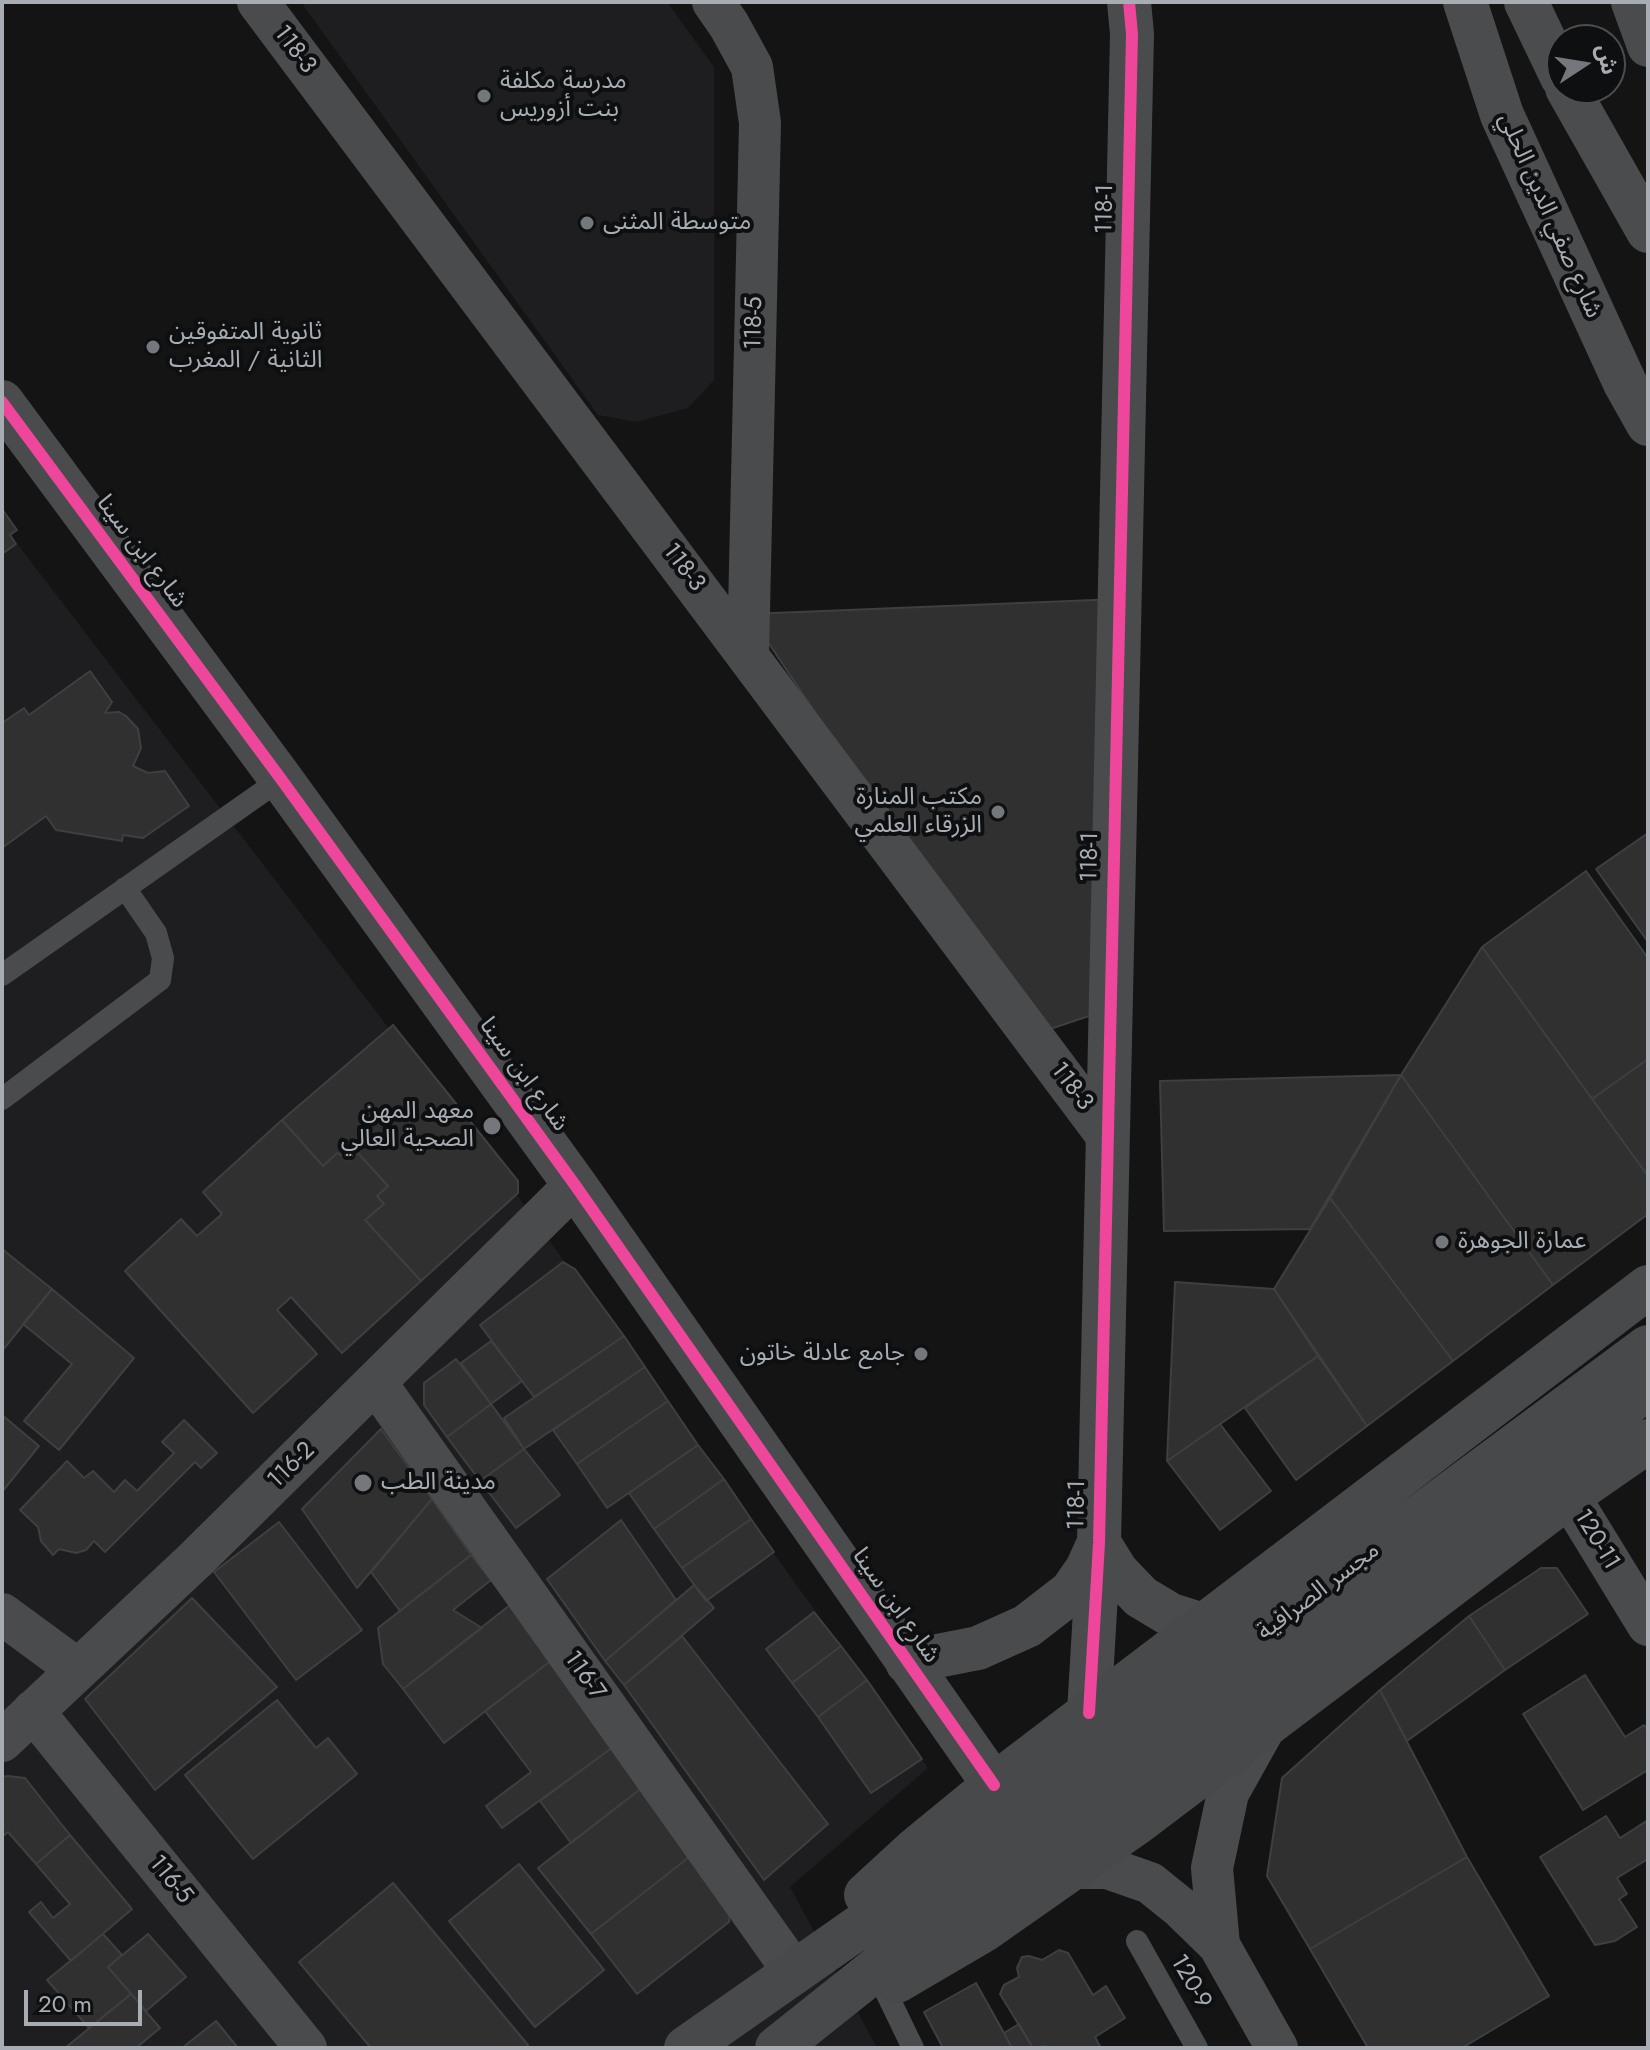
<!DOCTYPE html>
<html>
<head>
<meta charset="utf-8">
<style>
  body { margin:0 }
  #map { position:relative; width:1650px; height:2050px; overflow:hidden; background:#141414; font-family:Jost,"Noto Sans Arabic",sans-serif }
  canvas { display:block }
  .frame { position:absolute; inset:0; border:4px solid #a7adb3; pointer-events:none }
  .north { position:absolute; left:1546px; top:24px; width:80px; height:80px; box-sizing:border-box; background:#0e0f10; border:2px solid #4b4e51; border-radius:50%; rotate:78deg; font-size:22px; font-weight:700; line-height:32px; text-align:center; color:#a7adb3 }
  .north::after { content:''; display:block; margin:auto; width:28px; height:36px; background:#74777b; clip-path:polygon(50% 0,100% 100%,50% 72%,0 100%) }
  .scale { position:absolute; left:24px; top:1990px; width:118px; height:36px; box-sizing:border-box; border:4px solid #a7adb3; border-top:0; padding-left:10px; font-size:24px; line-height:28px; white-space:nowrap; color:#a7adb3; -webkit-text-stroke:6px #0e0f10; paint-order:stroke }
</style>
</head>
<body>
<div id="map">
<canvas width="1650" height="2050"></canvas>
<div class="frame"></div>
<div class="north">ش</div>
<div class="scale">20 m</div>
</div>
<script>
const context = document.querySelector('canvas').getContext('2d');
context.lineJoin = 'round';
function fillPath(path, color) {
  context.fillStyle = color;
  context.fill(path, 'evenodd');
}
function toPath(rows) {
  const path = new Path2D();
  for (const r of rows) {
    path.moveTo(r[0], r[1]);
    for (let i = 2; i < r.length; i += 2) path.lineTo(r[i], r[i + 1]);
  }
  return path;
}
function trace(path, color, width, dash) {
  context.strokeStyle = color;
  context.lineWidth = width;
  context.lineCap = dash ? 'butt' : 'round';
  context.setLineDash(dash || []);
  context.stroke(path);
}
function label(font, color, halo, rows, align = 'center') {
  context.font = font + ' Jost,"Noto Sans Arabic",sans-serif';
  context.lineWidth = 8;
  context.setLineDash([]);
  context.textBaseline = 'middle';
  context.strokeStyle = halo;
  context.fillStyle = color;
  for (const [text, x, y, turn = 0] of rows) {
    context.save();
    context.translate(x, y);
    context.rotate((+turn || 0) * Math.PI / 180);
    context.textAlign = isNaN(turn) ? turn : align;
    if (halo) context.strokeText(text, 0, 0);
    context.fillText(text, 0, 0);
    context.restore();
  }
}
fillPath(toPath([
  [301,2,667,2,714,67,714,380,688,408,636,422,598,415],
  [2,524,519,1198,928,1768,790,1887,877,2048,2,2048]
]), '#1e1e20');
const building = toPath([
  [2,509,17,530,10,535,16,544,2,554,2,509],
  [1119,599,1110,1009,1032,1035,749,614,1119,599],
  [90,671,112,702,105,713,119,712,126,716,138,729,141,748,133,766,148,773,165,771,189,806,143,838,123,835,122,841,56,830,46,816,2,848,2,723,24,708,29,715,90,671],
  [1648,833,1648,942,1596,869,1648,833],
  [1586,871,1648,958,1648,1059,1592,1099,1482,947,1586,871],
  [1482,947,1648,1176,1648,1214,1553,1285,1401,1075,1482,947],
  [393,1025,518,1181,518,1193,421,1281,365,1220,384,1204,377,1196,388,1186,357,1152,349,1160,337,1153,323,1166,282,1120,393,1025],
  [1648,1059,1648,1176,1592,1099,1648,1059],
  [1401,1075,1553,1285,1453,1361,1330,1198,1401,1075],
  [1401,1075,1310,1229,1164,1231,1160,1081,1401,1075],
  [282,1120,323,1166,337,1153,349,1160,357,1152,388,1186,377,1196,384,1204,365,1220,421,1281,342,1353,291,1297,277,1310,317,1354,253,1413,125,1271,181,1219,197,1236,222,1214,203,1192,282,1120],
  [1330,1198,1453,1361,1367,1426,1274,1289,1330,1198],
  [2,1249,52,1289,2,1351,2,1249],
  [563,1262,575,1269,624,1336,534,1397,480,1325,563,1262],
  [1175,1282,1274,1289,1318,1356,1167,1461,1175,1282],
  [52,1289,134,1358,59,1450,24,1421,72,1364,23,1324,52,1289],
  [624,1336,645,1367,524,1449,504,1418,624,1336],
  [491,1341,522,1381,491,1404,461,1363,491,1341],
  [1318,1356,1367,1426,1296,1480,1245,1408,1318,1356],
  [456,1359,491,1404,447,1437,424,1405,424,1383,456,1359],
  [645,1367,668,1401,577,1464,553,1430,645,1367],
  [668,1401,698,1445,607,1508,577,1464,668,1401],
  [491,1404,524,1449,480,1481,447,1437,491,1404],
  [2,1415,39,1446,2,1492,2,1415],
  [184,1420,217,1453,201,1468,195,1462,105,1552,94,1541,86,1550,76,1553,59,1549,53,1555,41,1541,38,1527,20,1510,67,1461,84,1478,93,1471,114,1492,125,1480,137,1491,174,1453,162,1442,184,1420],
  [1220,1424,1271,1491,1220,1530,1167,1461,1220,1424],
  [381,1429,432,1499,357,1588,302,1509,381,1429],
  [698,1445,724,1479,654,1529,629,1493,698,1445],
  [524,1449,560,1495,516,1528,480,1481,524,1449],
  [724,1479,751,1519,682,1568,654,1529,724,1479],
  [432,1499,471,1555,400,1611,371,1572,432,1499],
  [751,1519,774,1552,706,1601,682,1568,751,1519],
  [621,1520,676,1600,605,1661,547,1579,621,1520],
  [279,1522,362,1630,296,1680,214,1572,279,1522],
  [471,1555,491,1580,453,1610,482,1628,403,1689,383,1664,378,1628,471,1555],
  [1541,1568,1557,1568,1588,1614,1505,1670,1469,1616,1541,1568],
  [694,1585,714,1608,624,1685,605,1661,694,1585],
  [192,1598,277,1687,155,1790,85,1699,192,1598],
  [510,1605,552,1660,444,1743,403,1689,510,1605],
  [814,1612,841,1646,792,1683,766,1649,814,1612],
  [1469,1616,1505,1670,1407,1741,1380,1690,1469,1616],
  [682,1636,828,1824,764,1880,624,1685,682,1636],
  [841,1646,867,1680,818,1717,792,1683,841,1646],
  [552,1660,613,1747,502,1828,486,1806,531,1772,485,1711,552,1660],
  [1585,1675,1625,1737,1644,1725,1648,1731,1648,1770,1583,1810,1523,1714,1585,1675],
  [867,1680,922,1759,871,1793,818,1717,867,1680],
  [1380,1690,1467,1857,1310,1949,1267,1876,1282,1778,1380,1690],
  [277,1700,316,1748,328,1738,357,1774,253,1859,185,1775,277,1700],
  [613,1747,643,1787,571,1843,540,1801,613,1747],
  [8,1776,25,1778,70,1835,36,1864,8,1832,2,1837,2,1777,8,1776],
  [643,1787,693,1854,591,1934,538,1868,643,1787],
  [1606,1816,1620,1838,1648,1820,1648,1859,1617,1878,1627,1894,1619,1899,1637,1927,1615,1941,1595,1945,1540,1857,1606,1816],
  [70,1835,132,1909,71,1961,29,1912,41,1902,53,1918,70,1904,36,1864,70,1835],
  [693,1854,730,1903,729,1922,637,1994,591,1934,693,1854],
  [1467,1857,1549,1996,1462,2048,1368,2048,1310,1949,1467,1857],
  [519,1864,604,1970,535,2027,449,1921,519,1864],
  [393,1883,528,2045,525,2048,371,2048,299,1962,393,1883],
  [103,1934,122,1955,108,1967,131,1994,89,2028,47,1980,103,1934],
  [148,1934,186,1977,146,2011,108,1967,148,1934],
  [1059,1950,1068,1953,1093,1995,1106,1986,1125,2018,1095,2037,1101,2048,1048,2048,1046,2046,1033,2048,1000,1994,1004,1985,1019,1977,1017,1968,1022,1957,1029,1956,1042,1960,1059,1950],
  [976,1983,1004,2033,1012,2048,943,2048,924,2012,976,1983],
  [131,1994,160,2028,136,2048,65,2048,131,1994],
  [216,2021,238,2048,182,2048,216,2021],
  [1019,2024,1033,2048,1012,2048,1004,2033,1019,2024]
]);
fillPath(building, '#303031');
trace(building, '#3d3f40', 2);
trace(toPath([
  [2,975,281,779],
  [2,1099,160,980,163,958,156,933,125,888],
  [1137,1941,1197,2048],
  [884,1988,913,2048]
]), '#494b4d', 22);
trace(toPath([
  [258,2,1107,1136],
  [713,2,729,25,752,67,760,123,748,655],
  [1632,2,1648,46],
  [376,1383,792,1969],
  [1569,1496,1648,1625],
  [2,1614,77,1669],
  [33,1711,306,2048],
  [2,1741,195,1560,575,1185],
  [1073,1868,1107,1868,1150,1883,1181,1908,1219,1945,1277,2048],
  [1219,1945,1212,1868,1228,1793,1266,1725]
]), '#494b4d', 42);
trace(toPath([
  [2,402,281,779,575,1185,994,1785],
  [1099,1543,1117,1572,1141,1597,1171,1615,1203,1625],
  [907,1662,978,1648,1027,1626,1071,1592,1087,1569,1096,1549],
  [1089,1713,1099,1543,1132,34,1129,2]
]), '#494b4d', 44);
trace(toPath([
  [866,1895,916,1849,994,1785,1648,1287],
  [897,1981,984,1930,1138,1822,1569,1496,1648,1441],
  [686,2048,989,1836,1648,1347],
  [777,2048,1008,1864,1648,1388]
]), '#47494a', 44);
trace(toPath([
  [1465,2,1502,115,1625,383,1648,424],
  [1526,2,1562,77],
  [1567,88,1648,231]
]), '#4b4c4e', 44);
trace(toPath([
  [2,402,281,779,575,1185,994,1785],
  [1089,1713,1099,1543,1132,34,1129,2]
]), '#ed469a', 12);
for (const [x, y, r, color] of [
  [484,96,8,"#74777b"],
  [587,223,8,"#74777b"],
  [153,347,8,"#74777b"],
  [998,812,8,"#74777b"],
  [492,1126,10,"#74777b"],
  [1442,1242,8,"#74777b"],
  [921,1354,8,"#74777b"],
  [363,1483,10,"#74777b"]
]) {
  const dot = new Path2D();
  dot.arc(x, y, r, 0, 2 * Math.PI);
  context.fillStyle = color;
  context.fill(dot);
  trace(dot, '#0e0f10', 3);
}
label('24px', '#a7adb3', '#0e0f10', [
  ["118-3",294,50,53],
  ["118-1",1106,209,-89],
  ["شارع صفي الدين الحلي",1549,216,66],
  ["118-5",755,323,-89],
  ["شارع ابن سينا",141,552,53],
  ["118-3",683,568,53],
  ["118-1",1091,857,-89],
  ["شارع ابن سينا",523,1075,54],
  ["118-3",1071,1087,53],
  ["116-2",292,1466,-44],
  ["118-1",1078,1505,-89],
  ["120-11",1596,1540,59],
  ["مجسر الصرافية",1319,1592,-37],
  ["شارع ابن سينا",895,1606,55],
  ["116-7",584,1676,55],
  ["116-5",170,1880,51],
  ["120-9",1190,1982,60]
]);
label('24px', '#a7adb3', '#0e0f10', [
  ["مدرسة مكلفة",500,82],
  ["بنت أزوريس",500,110],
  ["متوسطة المثنى",603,223],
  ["ثانوية المتفوقين",169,333],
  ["الثانية / المغرب",169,361],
  ["مكتب المنارة",982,798,"right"],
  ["الزرقاء العلمي",982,826,"right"],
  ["معهد المهن",474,1112,"right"],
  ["الصحية العالي",474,1140,"right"],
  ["عمارة الجوهرة",1458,1242],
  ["جامع عادلة خاتون",905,1354,"right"],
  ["مدينة الطب",381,1483]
], 'left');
</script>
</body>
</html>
